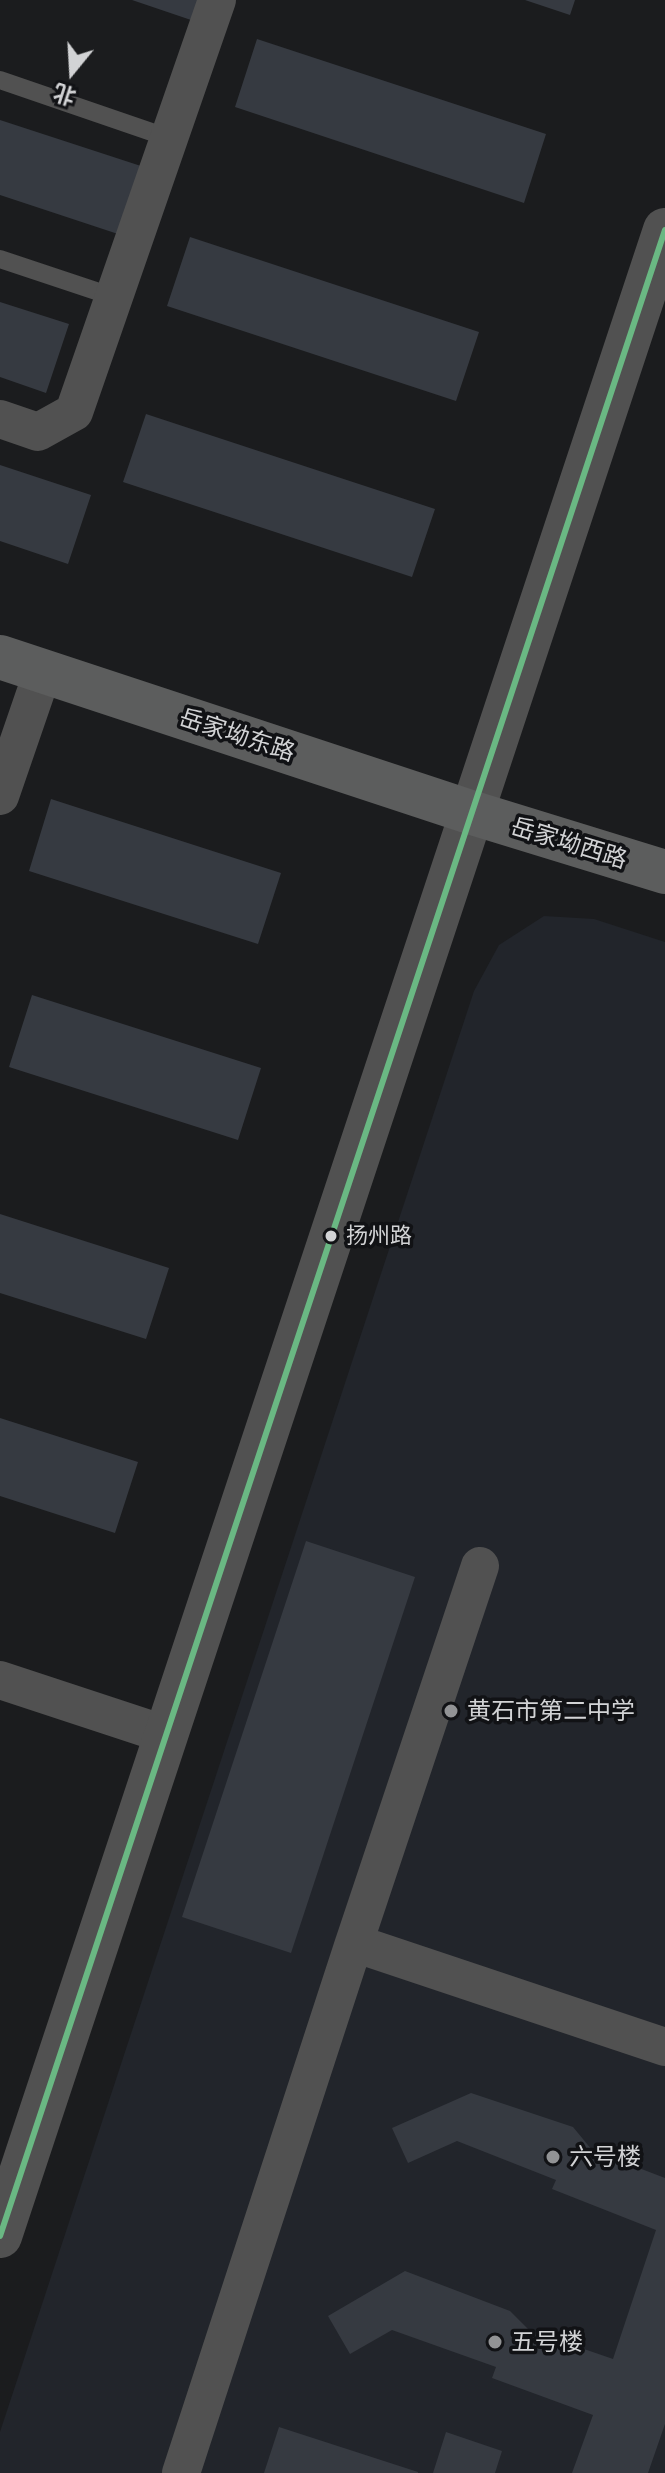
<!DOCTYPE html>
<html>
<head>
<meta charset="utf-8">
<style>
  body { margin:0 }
  #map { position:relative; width:665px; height:2473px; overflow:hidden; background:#1b1c1e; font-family:Ubuntu,"Noto Sans SC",sans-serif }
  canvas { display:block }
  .north { position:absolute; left:32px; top:32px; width:80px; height:80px; -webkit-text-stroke:6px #111215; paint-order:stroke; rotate:198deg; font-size:22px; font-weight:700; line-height:32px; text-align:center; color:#d2d3d5 }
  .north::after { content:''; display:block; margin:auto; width:28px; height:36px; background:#d2d3d5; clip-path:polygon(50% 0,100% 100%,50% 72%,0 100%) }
</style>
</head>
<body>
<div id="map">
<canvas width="665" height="2473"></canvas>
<div class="north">北</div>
</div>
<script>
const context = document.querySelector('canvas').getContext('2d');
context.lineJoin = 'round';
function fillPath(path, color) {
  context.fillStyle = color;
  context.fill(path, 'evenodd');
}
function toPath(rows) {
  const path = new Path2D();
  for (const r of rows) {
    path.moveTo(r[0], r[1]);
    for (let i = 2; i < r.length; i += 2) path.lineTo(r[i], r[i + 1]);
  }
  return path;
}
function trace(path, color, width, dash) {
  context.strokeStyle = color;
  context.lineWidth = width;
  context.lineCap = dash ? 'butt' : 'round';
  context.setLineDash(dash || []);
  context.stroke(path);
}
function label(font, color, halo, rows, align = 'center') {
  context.font = font + ' Ubuntu,"Noto Sans SC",sans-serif';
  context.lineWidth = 7;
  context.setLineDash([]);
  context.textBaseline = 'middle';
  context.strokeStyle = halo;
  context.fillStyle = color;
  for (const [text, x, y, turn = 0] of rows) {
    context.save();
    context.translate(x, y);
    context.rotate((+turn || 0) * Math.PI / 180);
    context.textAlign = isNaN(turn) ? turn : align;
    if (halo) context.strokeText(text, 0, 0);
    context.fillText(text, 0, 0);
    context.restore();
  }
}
fillPath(toPath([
  [544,916,594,919,665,942,665,2473,0,2473,0,2432,474,991,499,945]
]), '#22252b');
fillPath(toPath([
  [132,0,198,0,191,20],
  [525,0,575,0,570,15],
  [257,39,546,134,524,203,235,107],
  [0,120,144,167,121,235,0,195],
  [190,237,479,332,456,401,167,306],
  [0,302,69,324,46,393,0,377],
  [146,414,435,509,412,577,123,482],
  [0,465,91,495,68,564,0,541],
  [51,799,281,873,258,944,29,871],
  [32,995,261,1068,238,1140,9,1067],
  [0,1214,169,1268,146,1339,0,1293],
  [0,1418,138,1462,115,1533,0,1496],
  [306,1541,415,1577,291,1953,182,1917],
  [471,2093,573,2127,592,2150,665,2178,665,2424,648,2473,572,2473,593,2415,492,2378,496,2367,392,2330,350,2354,328,2316,405,2271,510,2311,529,2330,613,2359,656,2230,552,2189,556,2180,457,2141,408,2163,392,2128],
  [279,2427,418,2472,418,2473,264,2473],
  [446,2432,502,2451,495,2473,433,2473]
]), '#363a41');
trace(toPath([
  [0,80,169,138],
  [0,259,114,297]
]), '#515151', 18);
trace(toPath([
  [0,419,38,432,74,412,217,0],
  [0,796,43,671],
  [0,1680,167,1735],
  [354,1943,480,1566],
  [181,2473,354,1943,665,2047]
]), '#515151', 38);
trace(toPath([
  [0,2236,665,230]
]), '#515151', 44);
trace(toPath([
  [0,657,473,813,665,872]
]), '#5c5d5d', 44);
trace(toPath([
  [0,2236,665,230]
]), '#6ab883', 6);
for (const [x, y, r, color] of [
  [331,1236,7,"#d2d3d5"],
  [451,1711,8,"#929395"],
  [553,2157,8,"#929395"],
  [495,2342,8,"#929395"]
]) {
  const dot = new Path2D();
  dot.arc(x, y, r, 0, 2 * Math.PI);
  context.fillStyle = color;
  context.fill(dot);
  trace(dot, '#111215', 3);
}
label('22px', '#d2d3d5', '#111215', [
  ["扬州路",346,1236]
], 'left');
label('24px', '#d2d3d5', '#111215', [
  ["岳家坳东路",237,735,18],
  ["岳家坳西路",569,843,17]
]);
label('24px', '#d2d3d5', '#111215', [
  ["黄石市第二中学",467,1711],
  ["六号楼",569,2157],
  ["五号楼",511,2342]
], 'left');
</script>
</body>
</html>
